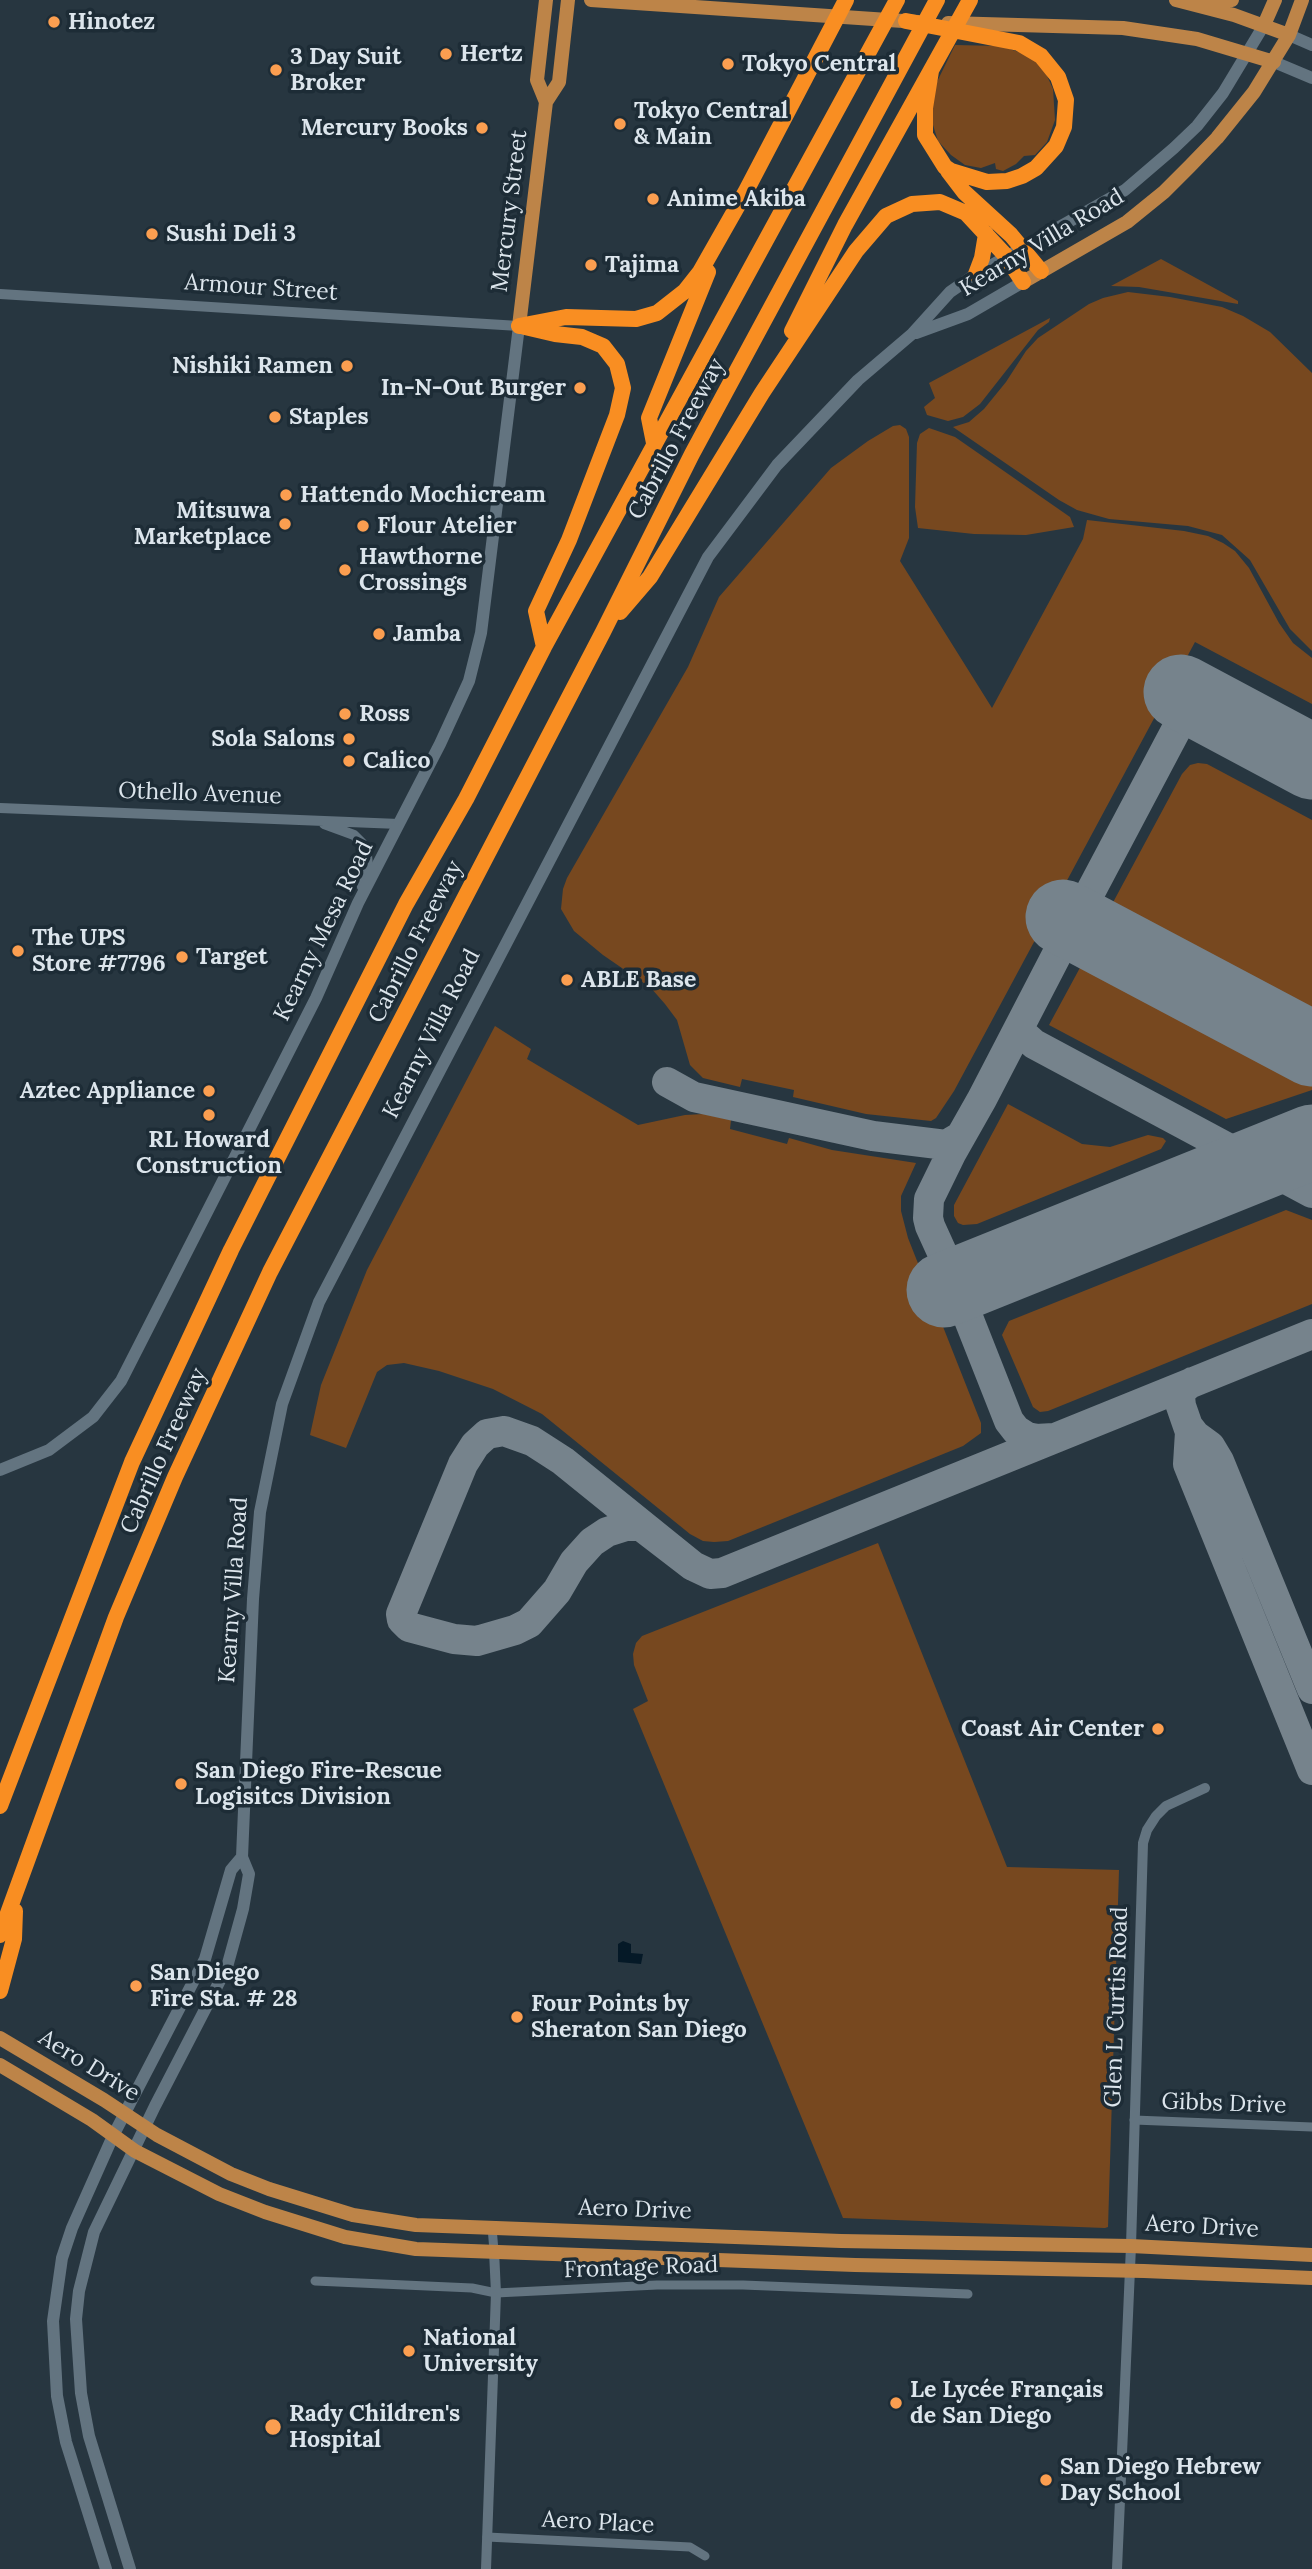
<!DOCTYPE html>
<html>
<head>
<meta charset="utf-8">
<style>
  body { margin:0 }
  canvas { display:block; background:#273640 }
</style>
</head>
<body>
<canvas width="1312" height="2569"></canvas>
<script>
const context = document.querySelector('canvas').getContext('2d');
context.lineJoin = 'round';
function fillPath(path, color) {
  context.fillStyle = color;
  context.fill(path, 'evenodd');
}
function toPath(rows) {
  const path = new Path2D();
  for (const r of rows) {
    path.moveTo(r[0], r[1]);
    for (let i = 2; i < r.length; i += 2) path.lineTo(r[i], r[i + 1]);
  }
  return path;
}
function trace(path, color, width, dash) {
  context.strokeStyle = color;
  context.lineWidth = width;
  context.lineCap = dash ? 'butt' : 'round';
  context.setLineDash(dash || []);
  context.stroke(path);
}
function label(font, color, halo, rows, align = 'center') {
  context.font = font + ' Lora,serif';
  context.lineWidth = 7;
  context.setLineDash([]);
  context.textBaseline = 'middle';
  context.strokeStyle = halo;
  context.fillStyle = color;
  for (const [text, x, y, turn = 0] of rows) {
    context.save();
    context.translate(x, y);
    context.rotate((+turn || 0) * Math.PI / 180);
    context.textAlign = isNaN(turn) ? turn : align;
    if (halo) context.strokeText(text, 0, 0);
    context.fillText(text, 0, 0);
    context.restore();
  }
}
fillPath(toPath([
  [955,45,1000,46,1025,54,1043,67,1053,89,1055,120,1047,142,1035,155,1024,156,1016,164,1003,171,996,169,995,163,981,168,965,165,951,155,938,141,933,125,932,92],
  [1161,259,1238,301,1238,304,1139,287,1111,286],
  [1128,292,1170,297,1222,307,1243,316,1270,332,1312,373,1312,651,1290,629,1250,560,1222,535,1188,526,1109,519,1077,510,1059,500,953,427,969,422,984,409,1006,382,1026,351,1038,338,1089,304,1103,298],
  [1050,318,1049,322,1038,330,980,404,963,417,948,421,927,415,924,407,935,398,929,383],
  [900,425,906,429,909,437,909,538,900,561,992,708,1083,539,1087,520,1184,531,1208,536,1223,543,1235,551,1249,568,1279,623,1293,643,1312,658,1312,704,1195,642,954,1091,936,1118,931,1121,866,1114,793,1097,794,1090,742,1079,740,1087,703,1078,690,1065,677,1020,665,1004,651,988,603,955,574,931,561,909,563,889,567,878,688,667,719,597,831,468,868,441,893,426],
  [929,428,955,437,1070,517,1074,527,1026,535,974,534,918,528,915,507,917,443,920,434],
  [1198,763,1207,764,1312,820,1312,1017,1115,913,1110,908,1182,774,1190,765],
  [1082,964,1090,964,1308,1076,1312,1078,1312,1090,1226,1119,1049,1025],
  [495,1026,531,1049,527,1059,638,1125,685,1115,704,1114,731,1120,730,1129,787,1144,789,1138,832,1150,916,1163,901,1196,901,1211,908,1238,981,1423,981,1433,963,1446,728,1541,714,1542,703,1541,690,1534,542,1414,493,1389,439,1371,404,1363,387,1365,377,1372,346,1448,310,1435,321,1385,367,1270],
  [1008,1104,1082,1144,1110,1147,1148,1135,1163,1138,1166,1141,1161,1149,977,1224,963,1225,958,1223,954,1216,954,1205],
  [1286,1210,1312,1220,1312,1304,1048,1411,1040,1412,1033,1407,1002,1335,1009,1321],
  [878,1543,1007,1867,1119,1870,1108,2227,1105,2228,843,2218,633,1709,648,1701,634,1665,633,1654,636,1643,642,1636]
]), '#77481f');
fillPath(toPath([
  [623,1941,631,1944,631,1953,643,1954,641,1964,618,1962,618,1944]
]), '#051927');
trace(toPath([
  [1094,933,1087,926,1082,916,1084,904,1193,698],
  [1021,1024,1023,1034,1034,1044,1312,1193],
  [667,1082,694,1097,873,1136,946,1145,961,1136],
  [951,1150,952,1152,982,1099,1067,935,1080,931,1094,933],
  [952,1152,929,1199,928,1218,930,1226,950,1270,968,1278,985,1274,966,1291,964,1307,1009,1421,1016,1430,1027,1437,1036,1439,1054,1438],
  [1243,1153,1269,1155,1288,1152],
  [1192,1382,1183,1389,1180,1397,1181,1406,1190,1432,1188,1464,1312,1770],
  [1188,1426,1195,1435,1210,1446,1219,1461,1312,1689],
  [504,1431,532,1441,563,1461,693,1566,641,1526,626,1526,607,1532,592,1542,574,1562,557,1591,529,1623,515,1630,477,1641,454,1639,409,1627,402,1620,401,1614,463,1464,475,1445,487,1434,504,1431],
  [693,1566,710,1574,722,1573,1312,1334]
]), '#76838c', 30);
trace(toPath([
  [1181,692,1312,762],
  [1063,917,1312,1049],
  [944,1290,1312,1142]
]), '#76838c', 75);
trace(toPath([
  [1134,2120,1312,2127],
  [492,2227,494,2251],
  [315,2281,472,2288,496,2293,657,2285,743,2285,968,2294],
  [487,2537,690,2547,705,2556]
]), '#637480', 9);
trace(toPath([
  [0,294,519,326],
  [0,808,399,824],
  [324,824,354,835,362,843,367,855,368,867,362,887],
  [486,2569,496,2293,494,2251],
  [1117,2569,1131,2246,1143,1843,1147,1830,1156,1816,1166,1806,1205,1788]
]), '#637480', 10);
trace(toPath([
  [1289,35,1312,45],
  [1274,62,1312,78],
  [916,333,968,314,1023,282],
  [0,1470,49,1450,93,1417,121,1381,316,998,358,903,440,744,469,681,481,633,519,326],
  [106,2569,66,2442,57,2396,53,2321,62,2258,72,2228,113,2136,205,1959,231,1870,242,1857],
  [130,2569,89,2436,81,2393,76,2319,79,2291,94,2232,155,2106,227,1967,243,1909,249,1874,242,1857,253,1599,260,1512,282,1404,319,1302,708,557,777,465,858,380,912,334,950,292,976,274,1125,190,1174,148,1197,126,1223,93,1264,25]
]), '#637480', 12);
trace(toPath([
  [591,0,918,22],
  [1176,0,1234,15,1289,35],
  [1206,2,1232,0],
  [948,23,1123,28,1197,39,1274,62],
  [1264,25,1275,0],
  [546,102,537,80,546,0],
  [1023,282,1127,222,1164,192,1190,166,1217,138,1254,92,1289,35,1302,0],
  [519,326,546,102,559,82,568,0],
  [0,2038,104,2100,157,2135,231,2174,269,2189,353,2215,416,2225,841,2241,1131,2246,1312,2255],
  [0,2065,92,2120,135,2151,219,2194,265,2212,345,2237,416,2249,855,2265,1144,2271,1312,2278]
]), '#bd8448', 14);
trace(toPath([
  [906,21,1019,43,1041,56,1058,77,1066,100,1064,127,1056,146,1036,168,1022,176,1007,181,987,182,951,171,945,167,925,135,925,108,931,71],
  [948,171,964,192,1011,235,1041,271],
  [976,274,982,258,986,234],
  [519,326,566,317,636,319,657,313,685,291,700,272,746,191,846,0],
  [525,327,555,334,582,337,603,346,617,364,623,388,617,415,569,540,536,611,544,647],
  [792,331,845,225,970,0],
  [654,443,649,418,708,272],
  [620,612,650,577,762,393,856,251,886,216,912,204,940,202,966,213,1006,256,1023,282],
  [0,1806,132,1462,231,1250,406,904,466,799,544,647,897,0],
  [0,1935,116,1617,175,1477,270,1272,603,632,692,454,937,0],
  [0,1991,14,1939,15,1911]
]), '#f98e22', 16);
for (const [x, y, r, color] of [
  [54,22,7,"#fb9e50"],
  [446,54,7,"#fb9e50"],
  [728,64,7,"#fb9e50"],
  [276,70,7,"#fb9e50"],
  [620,124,7,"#fb9e50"],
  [482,128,7,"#fb9e50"],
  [653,199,7,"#fb9e50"],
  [152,234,7,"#fb9e50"],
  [591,265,7,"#fb9e50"],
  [347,366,7,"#fb9e50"],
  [580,388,7,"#fb9e50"],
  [275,417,7,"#fb9e50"],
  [286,495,7,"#fb9e50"],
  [285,524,7,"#fb9e50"],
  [363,526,7,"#fb9e50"],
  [345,570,7,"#fb9e50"],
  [379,634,7,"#fb9e50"],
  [345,714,7,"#fb9e50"],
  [349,739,7,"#fb9e50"],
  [349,761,7,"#fb9e50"],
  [18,951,7,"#fb9e50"],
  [182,957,7,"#fb9e50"],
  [567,980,7,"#fb9e50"],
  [209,1091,7,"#fb9e50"],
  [209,1115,7,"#fb9e50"],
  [1158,1729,7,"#fb9e50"],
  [181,1784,7,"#fb9e50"],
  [136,1986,7,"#fb9e50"],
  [517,2017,7,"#fb9e50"],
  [409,2351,7,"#fb9e50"],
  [896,2403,7,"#fb9e50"],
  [273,2427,9,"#fb9e50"],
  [1046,2480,7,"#fb9e50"]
]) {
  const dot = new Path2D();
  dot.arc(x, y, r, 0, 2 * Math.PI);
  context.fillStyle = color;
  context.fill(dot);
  trace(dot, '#1d2c36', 2.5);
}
label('bold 23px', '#dce5ec', '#1d2c36', [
  ["Hinotez",68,22],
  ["Hertz",460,54],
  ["3 Day Suit",290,57],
  ["Broker",290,83],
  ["Tokyo Central",742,64],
  ["Tokyo Central",634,111],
  ["& Main",634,137],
  ["Mercury Books",468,128,"right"],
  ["Anime Akiba",667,199],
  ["Sushi Deli 3",166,234],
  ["Tajima",605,265],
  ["Nishiki Ramen",333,366,"right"],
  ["In-N-Out Burger",566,388,"right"],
  ["Staples",289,417],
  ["Hattendo Mochicream",300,495],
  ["Mitsuwa",271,511,"right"],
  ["Marketplace",271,537,"right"],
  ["Flour Atelier",377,526],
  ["Hawthorne",359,557],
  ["Crossings",359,583],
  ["Jamba",393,634],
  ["Ross",359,714],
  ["Sola Salons",335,739,"right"],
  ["Calico",363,761],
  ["The UPS",32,938],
  ["Store #7796",32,964],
  ["Target",196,957],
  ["ABLE Base",581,980],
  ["Aztec Appliance",195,1091,"right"],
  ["RL Howard",209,1140,"center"],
  ["Construction",209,1166,"center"],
  ["Coast Air Center",1144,1729,"right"],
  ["San Diego Fire-Rescue",195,1771],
  ["Logisitcs Division",195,1797],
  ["San Diego",150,1973],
  ["Fire Sta. # 28",150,1999],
  ["Four Points by",531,2004],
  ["Sheraton San Diego",531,2030],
  ["National",423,2338],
  ["University",423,2364],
  ["Le Lycée Français",910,2390],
  ["de San Diego",910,2416],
  ["Rady Children's",289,2414],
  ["Hospital",289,2440],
  ["San Diego Hebrew",1060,2467],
  ["Day School",1060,2493]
], 'left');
label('23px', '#dce5ec', '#1d2c36', [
  ["Mercury Street",510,211,-83],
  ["Kearny Villa Road",1042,243,-31],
  ["Armour Street",261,288,4],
  ["Cabrillo Freeway",677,439,-62],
  ["Othello Avenue",200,794,2],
  ["Kearny Mesa Road",324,931,-64],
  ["Cabrillo Freeway",416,942,-63],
  ["Kearny Villa Road",432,1034,-63],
  ["Cabrillo Freeway",164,1451,-66],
  ["Kearny Villa Road",234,1590,-86],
  ["Glen L Curtis Road",1117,2007,-88],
  ["Aero Drive",89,2066,32],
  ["Gibbs Drive",1224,2104,2],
  ["Aero Drive",635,2210,2],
  ["Aero Drive",1202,2227,3],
  ["Frontage Road",641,2268,-2],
  ["Aero Place",598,2523,3]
]);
</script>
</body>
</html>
